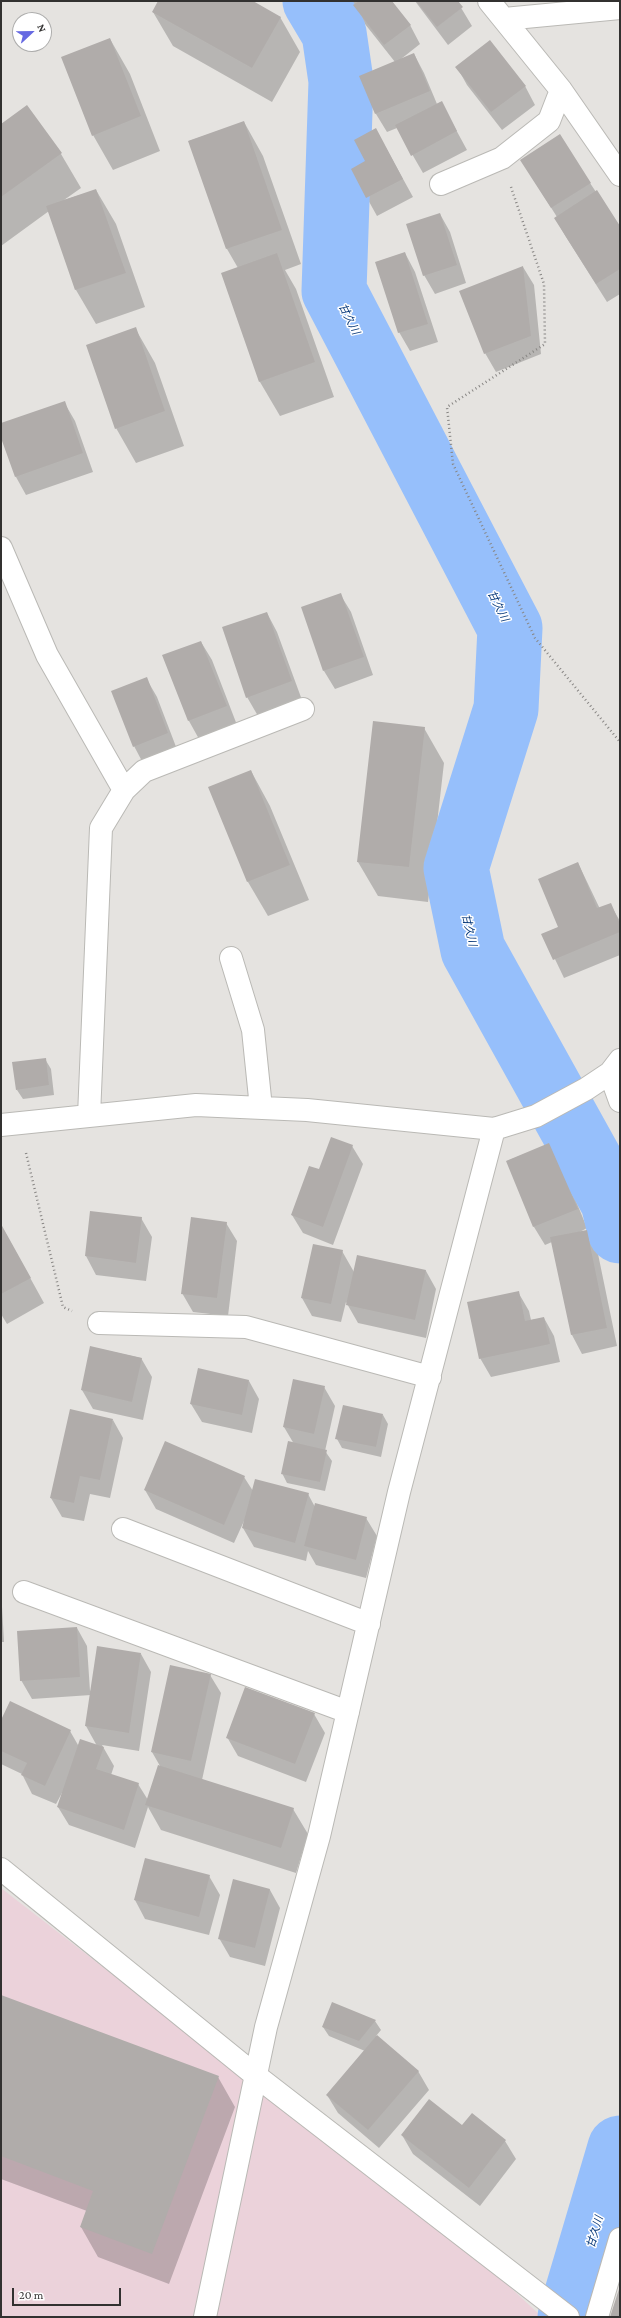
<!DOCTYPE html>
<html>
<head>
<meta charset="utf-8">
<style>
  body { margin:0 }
  #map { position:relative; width:621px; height:2318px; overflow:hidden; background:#e5e3e0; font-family:"Crimson Pro",serif }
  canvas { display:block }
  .frame { position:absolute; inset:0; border:2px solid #323130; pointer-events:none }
  .north { position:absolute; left:12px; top:12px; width:40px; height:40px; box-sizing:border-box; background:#fff; border:1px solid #adadac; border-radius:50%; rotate:68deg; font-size:11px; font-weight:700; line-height:16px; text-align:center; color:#323130 }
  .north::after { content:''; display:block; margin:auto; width:14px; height:18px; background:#6669e2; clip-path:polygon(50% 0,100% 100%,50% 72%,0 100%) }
  .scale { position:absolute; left:12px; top:2288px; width:109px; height:18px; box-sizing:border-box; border:2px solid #323130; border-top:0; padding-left:5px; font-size:12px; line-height:14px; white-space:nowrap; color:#323130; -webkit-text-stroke:3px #fff; paint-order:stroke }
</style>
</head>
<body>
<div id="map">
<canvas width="621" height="2318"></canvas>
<div class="frame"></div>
<div class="north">N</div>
<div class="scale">20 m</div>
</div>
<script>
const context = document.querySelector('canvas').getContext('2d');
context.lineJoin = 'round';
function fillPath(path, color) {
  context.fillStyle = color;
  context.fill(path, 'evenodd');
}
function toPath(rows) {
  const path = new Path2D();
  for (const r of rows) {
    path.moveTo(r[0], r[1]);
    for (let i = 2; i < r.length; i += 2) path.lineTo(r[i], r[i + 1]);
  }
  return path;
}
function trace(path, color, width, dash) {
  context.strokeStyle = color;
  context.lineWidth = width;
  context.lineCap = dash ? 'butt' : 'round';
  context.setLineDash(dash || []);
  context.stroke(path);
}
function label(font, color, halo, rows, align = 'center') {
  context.font = font + ' "Crimson Pro","Noto Sans JP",serif';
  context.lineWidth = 3;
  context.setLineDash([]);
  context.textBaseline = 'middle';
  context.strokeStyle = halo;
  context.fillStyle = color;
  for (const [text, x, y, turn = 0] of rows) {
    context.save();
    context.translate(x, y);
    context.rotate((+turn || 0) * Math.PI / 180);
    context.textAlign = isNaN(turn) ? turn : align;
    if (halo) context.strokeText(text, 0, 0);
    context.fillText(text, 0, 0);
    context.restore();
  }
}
fillPath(toPath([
  [1,1888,482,2261,542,2317,1,2317]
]), '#ebd2da');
fillPath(toPath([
  [159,1,251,1,280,17,300,52,272,102,173,46,153,12],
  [344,1,390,1,410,25,420,44,401,59,414,54,424,73,437,104,441,102,467,150,423,173,397,128,387,132,376,114,360,76,395,62,365,24,356,8,352,12],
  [415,1,457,1,472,26,448,45],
  [110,39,130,74,160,151,113,170,93,135],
  [457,67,525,86,535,105,502,130,467,85],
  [27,106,61,154,81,188,64,200,96,190,116,224,145,307,96,324,76,290,49,211,1,246,1,125],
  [244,122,263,156,301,264,285,270,296,289,334,397,280,416,260,382,238,268,227,249,189,141],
  [386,148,413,197,377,216,367,198],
  [521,160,590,183,620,228,620,294,607,302,566,237,555,218,557,217],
  [440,214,450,232,466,283,435,294,424,275],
  [405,253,415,272,438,342,410,351,399,332],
  [523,267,534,285,541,354,496,372,485,353],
  [135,328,155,363,184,446,136,463,116,428],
  [64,402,75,421,93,472,26,495,16,477,1,435,1,425],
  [340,594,351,612,373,675,335,689,324,671],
  [267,613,277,632,302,700,258,716,247,697],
  [201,642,212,660,237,725,199,739,189,721,164,656],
  [146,678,157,697,178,752,144,765,134,746],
  [424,728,444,763,428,902,378,896,358,862],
  [251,771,270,806,309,900,268,916,248,882,210,788],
  [578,863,600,909,610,904,620,921,620,955,564,978,543,934,559,927],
  [45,1059,51,1069,54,1095,23,1099,17,1090],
  [549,1144,560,1162,587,1228,578,1233,586,1231,597,1249,617,1346,582,1354,572,1335,552,1242,545,1245,534,1227,507,1161],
  [352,1146,363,1164,333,1245,303,1233,292,1215],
  [91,1212,141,1218,152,1237,146,1281,96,1275,86,1256],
  [226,1223,237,1241,228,1316,193,1312,182,1293],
  [1,1225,44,1303,7,1324,1,1314],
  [342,1251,354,1272,426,1271,436,1289,426,1338,358,1323,346,1302,341,1322,312,1316,302,1298],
  [518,1292,529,1311,531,1320,544,1318,554,1336,560,1362,491,1377,480,1358],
  [91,1347,141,1358,152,1377,143,1420,93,1409,82,1390],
  [249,1381,259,1399,252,1433,202,1422,191,1404],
  [324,1387,335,1406,325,1451,332,1461,325,1491,287,1483,282,1473,294,1444,284,1427],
  [383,1415,388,1424,381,1457,342,1448,337,1439],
  [113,1420,123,1438,110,1498,90,1494,84,1521,62,1517,51,1498],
  [244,1477,253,1491,308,1494,315,1507,366,1518,377,1536,366,1578,316,1565,308,1551,306,1561,254,1547,243,1528,244,1521,234,1543,156,1509,145,1490],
  [1,1589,4,1642,1,1642],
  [77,1628,87,1646,90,1691,141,1654,151,1672,139,1751,102,1745,114,1766,111,1775,138,1784,148,1800,160,1766,152,1752,210,1675,221,1693,202,1780,293,1809,308,1834,296,1873,161,1830,148,1807,135,1848,69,1825,58,1807,63,1791,56,1804,32,1794,22,1774,1,1764,1,1722,70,1731,78,1745,97,1746,86,1726,91,1695,32,1699,21,1680],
  [314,1714,325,1733,306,1782,238,1756,227,1737],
  [209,1876,220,1895,209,1935,145,1919,135,1900],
  [234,1880,270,1890,280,1908,265,1966,230,1957,219,1938],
  [1,1996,218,2077,235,2107,169,2284,98,2257,81,2227,87,2211,1,2179],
  [375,2021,381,2030,376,2036,418,2071,429,2090,379,2148,338,2113,327,2095,365,2051,329,2036,323,2027],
  [462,2126,505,2141,516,2159,480,2206,413,2154,402,2135]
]), '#0003');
trace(toPath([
  [315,1,334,33,341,81,334,291,510,628,506,709,456,868,473,950,613,1202,620,1231],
  [570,2317,620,2148]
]), '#96bffb', 65);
fillPath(toPath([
  [158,1,253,1,281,17,252,68,152,12],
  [359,1,392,1,411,25,384,45,353,5],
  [416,1,458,1,463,7,437,27],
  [110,38,141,116,92,136,61,57],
  [490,40,526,86,491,112,455,67],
  [414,53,430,91,375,114,359,76],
  [442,101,457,131,411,156,395,125],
  [27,105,62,153,1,197,1,124],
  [244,121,282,230,226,249,188,141],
  [376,128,403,179,366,198,351,169,365,161,354,140],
  [560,134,591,183,551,208,520,160],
  [96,189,126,273,75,290,46,206],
  [597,190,620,226,620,269,596,284,554,218],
  [440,213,457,265,423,276,406,224],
  [405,252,428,324,398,333,375,262],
  [277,253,315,362,259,382,221,273],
  [523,266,531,336,484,354,459,291],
  [136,327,165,411,115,429,86,345],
  [65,401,83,453,15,477,1,438,1,423],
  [341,593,364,657,323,671,301,607],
  [267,612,292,681,246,698,222,627],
  [201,641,227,706,188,721,162,655],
  [147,677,168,733,133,747,111,691],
  [373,721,425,727,409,867,357,862],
  [251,770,290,865,247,882,208,787],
  [578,862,597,908,611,903,620,924,620,932,553,960,541,934,558,927,538,879],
  [46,1058,49,1085,16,1090,12,1062],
  [331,1137,353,1145,323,1227,291,1215,309,1166,319,1169],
  [549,1143,578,1209,533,1227,506,1161],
  [90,1211,142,1217,136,1263,85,1256],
  [191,1217,227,1222,217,1298,181,1294],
  [1,1224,31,1278,1,1294],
  [587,1230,607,1328,571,1335,550,1237],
  [313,1244,343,1250,331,1304,301,1298],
  [357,1255,426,1270,415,1320,346,1305],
  [519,1291,525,1321,544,1317,550,1344,479,1359,467,1302],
  [90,1346,142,1358,132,1402,81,1390],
  [198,1368,249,1380,242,1415,190,1404],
  [293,1379,325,1386,314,1434,283,1427],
  [343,1405,383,1414,376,1447,335,1439],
  [70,1409,113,1419,100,1480,80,1476,74,1503,50,1498],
  [165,1441,245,1476,224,1525,144,1490],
  [288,1441,327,1450,320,1482,281,1474],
  [255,1479,309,1493,295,1543,242,1528],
  [315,1503,367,1517,356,1560,304,1546],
  [77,1627,80,1677,20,1681,17,1631],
  [97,1646,141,1653,129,1733,85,1726],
  [170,1665,211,1674,191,1761,151,1752],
  [245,1687,315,1713,295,1764,226,1738],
  [10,1701,71,1730,45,1786,21,1775,27,1763,1,1751,1,1720],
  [80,1739,104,1747,96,1769,139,1783,124,1830,57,1807],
  [158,1765,294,1808,281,1848,145,1805],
  [145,1858,210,1875,199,1917,134,1900],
  [233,1879,270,1889,255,1948,218,1939],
  [1,1995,219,2076,152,2254,80,2227,93,2191,1,2156],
  [332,2002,376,2020,359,2041,322,2027],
  [377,2035,419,2071,368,2130,326,2095],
  [429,2099,462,2125,472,2113,506,2140,469,2188,401,2135],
  [620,2286,620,2317,610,2317]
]), '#b0acaa');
const minor = toPath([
  [489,1,561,90,620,175],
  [504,19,620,8],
  [441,184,502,158,549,121,561,90],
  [1,548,47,655,124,790,101,828,89,1116],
  [124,790,144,771,303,709],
  [231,958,253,1030,261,1108],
  [610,1073,620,1101],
  [1,1125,196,1105,307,1110,494,1129,536,1116,586,1089,610,1073,620,1060],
  [99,1323,246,1327,430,1377],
  [123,1529,369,1624],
  [24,1592,348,1712],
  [1,1869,255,2075,568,2317],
  [205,2317,266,2027,319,1836,399,1492,494,1129],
  [597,2317,620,2239]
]);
trace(minor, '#bab9b5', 24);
trace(toPath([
  [511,187,544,284,545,344,447,407,453,464,535,638,620,742],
  [26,1153,63,1307,72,1311]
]), '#888684', 2.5, [1, 3]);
trace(minor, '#fff', 22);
label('italic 11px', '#0c3c7c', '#fff', [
  ["甘久川",349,319,63],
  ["甘久川",498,606,63],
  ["甘久川",469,930,77],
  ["甘久川",595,2232,-74]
]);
</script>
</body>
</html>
